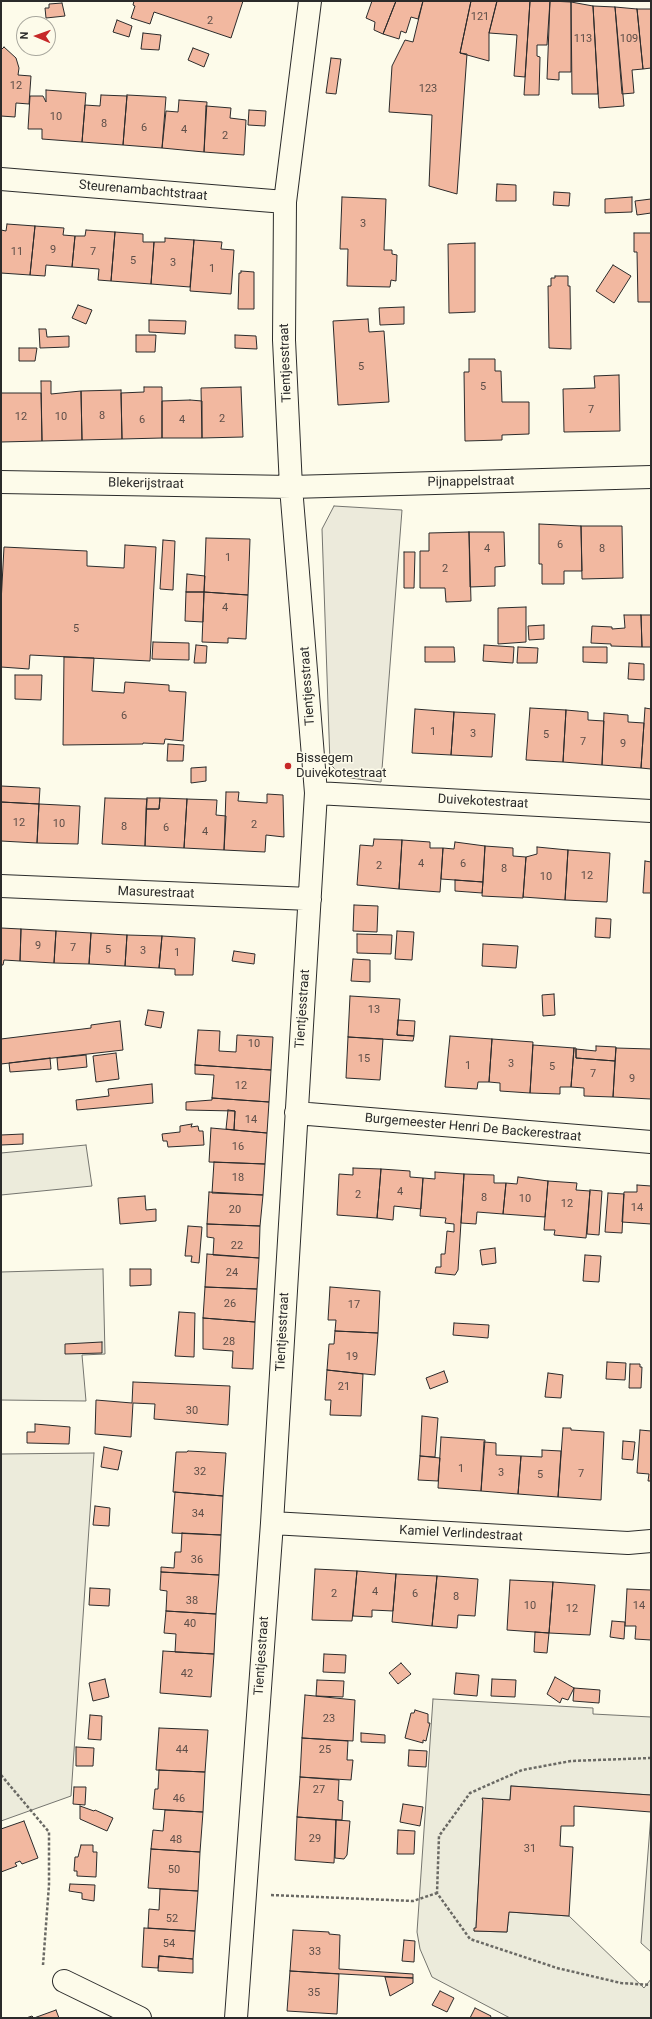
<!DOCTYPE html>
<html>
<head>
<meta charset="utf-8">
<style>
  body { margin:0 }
  #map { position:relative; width:652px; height:2019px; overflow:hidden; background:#fdfbea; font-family:Roboto,sans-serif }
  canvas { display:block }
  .frame { position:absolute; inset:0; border:2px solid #2b2b2b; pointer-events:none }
  .north { position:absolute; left:16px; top:16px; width:40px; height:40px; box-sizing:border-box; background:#fdfbea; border:1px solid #a9a89e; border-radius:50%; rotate:272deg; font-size:11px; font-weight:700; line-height:16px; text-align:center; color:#2b2b2b }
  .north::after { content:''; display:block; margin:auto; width:14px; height:18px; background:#c62828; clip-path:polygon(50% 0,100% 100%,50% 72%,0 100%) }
</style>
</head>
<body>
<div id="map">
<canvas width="652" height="2019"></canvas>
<div class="frame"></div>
<div class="north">N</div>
</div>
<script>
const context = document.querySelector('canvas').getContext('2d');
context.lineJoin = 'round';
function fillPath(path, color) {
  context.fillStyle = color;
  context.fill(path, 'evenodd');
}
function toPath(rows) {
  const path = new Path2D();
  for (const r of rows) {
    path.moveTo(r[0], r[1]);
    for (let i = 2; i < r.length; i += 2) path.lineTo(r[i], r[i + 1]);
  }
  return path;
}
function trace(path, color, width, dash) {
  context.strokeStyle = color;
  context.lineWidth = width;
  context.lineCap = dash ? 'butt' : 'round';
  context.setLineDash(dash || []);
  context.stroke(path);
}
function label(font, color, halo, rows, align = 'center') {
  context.font = font + ' Roboto,sans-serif';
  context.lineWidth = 3;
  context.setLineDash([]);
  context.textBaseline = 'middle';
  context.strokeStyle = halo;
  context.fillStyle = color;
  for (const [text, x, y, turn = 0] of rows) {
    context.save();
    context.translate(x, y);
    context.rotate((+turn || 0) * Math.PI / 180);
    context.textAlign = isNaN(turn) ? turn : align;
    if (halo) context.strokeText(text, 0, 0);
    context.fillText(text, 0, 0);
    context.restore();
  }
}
const green = toPath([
  [86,1145,92,1186,1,1195,1,1153,86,1145],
  [103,1269,105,1354,82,1355,86,1401,1,1400,1,1272,103,1269],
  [94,1453,71,1796,1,1821,1,1454,94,1453],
  [433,1699,593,1708,593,1714,651,1717,651,1795,511,1786,510,1800,482,1799,483,1801,476,1928,474,1931,507,1932,509,1912,569,1916,644,1988,651,1979,651,2018,510,2018,432,1977,420,1949,417,1932,433,1699],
  [651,1814,651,1952,641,1943,651,1814]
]);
fillPath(green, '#ecebdb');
trace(green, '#74746e', 1);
const parking = toPath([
  [334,506,402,510,381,782,343,777,330,764,322,529,334,506]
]);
fillPath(parking, '#eceadb');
trace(parking, '#74746e', 1);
const building = toPath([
  [134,1,243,1,231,38,154,12,150,24,131,18,135,6,133,5,134,1],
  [372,1,396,1,383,34,374,30,375,22,366,18,372,1],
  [396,1,423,1,418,19,411,17,406,33,401,31,399,39,383,34,396,1],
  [423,1,471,1,460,53,467,54,457,194,429,186,432,115,389,112,392,66,405,40,413,42,423,1],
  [471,1,497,1,489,33,489,61,460,53,471,1],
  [497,1,530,1,525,77,514,76,517,35,489,33,497,1],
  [530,1,550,1,547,45,537,45,537,56,540,57,539,95,524,95,530,1],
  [550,1,571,2,571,72,559,72,559,80,547,79,550,1],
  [571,2,593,6,598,94,572,94,571,2],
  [62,3,65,16,46,18,45,8,49,8,49,4,62,3],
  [593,6,615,7,624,106,599,108,593,6],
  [615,7,637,9,643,69,632,70,634,93,622,94,615,7],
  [637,9,651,9,651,68,643,69,637,9],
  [117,20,132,26,129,37,113,32,117,20],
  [143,33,161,35,159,50,141,49,143,33],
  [4,47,16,58,19,68,18,75,31,76,29,104,16,103,15,117,1,116,1,50,4,47],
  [193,48,209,54,204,67,188,60,193,48],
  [331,58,341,59,336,94,326,93,331,58],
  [46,90,86,93,82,142,42,139,42,129,28,129,30,96,43,96,46,102,46,90],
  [101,95,127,96,123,145,82,142,85,105,100,106,101,95],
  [127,95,166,97,162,148,123,145,127,95],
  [179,100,207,102,204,152,162,148,166,111,178,112,179,100],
  [206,106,231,108,230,118,246,120,244,155,204,152,206,106],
  [249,110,266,111,265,126,248,125,249,110],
  [497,184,516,185,516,201,496,201,497,184],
  [554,192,570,193,569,206,553,205,554,192],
  [342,197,386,199,384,250,392,250,392,254,397,255,396,281,391,280,390,287,347,286,348,249,340,249,342,197],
  [632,197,632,212,605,213,605,199,632,197],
  [651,199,651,213,637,215,635,201,651,199],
  [7,224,35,226,30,275,1,273,1,230,6,231,7,224],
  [35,226,64,228,63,235,75,236,72,267,46,265,45,276,30,275,35,226],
  [86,230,115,232,111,281,98,280,99,269,72,267,75,236,85,236,86,230],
  [115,232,143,234,143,242,154,242,151,284,111,281,115,232],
  [634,233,651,233,651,302,638,302,637,252,634,252,634,233],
  [165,238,194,240,190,287,151,284,154,242,165,242,165,238],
  [194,240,222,242,221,249,234,250,231,294,190,291,194,240],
  [475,243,475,312,449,313,448,244,475,243],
  [613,265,631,276,614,303,596,291,613,265],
  [241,271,254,272,254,309,238,309,239,273,241,273,241,271],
  [555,276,568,276,568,286,570,286,571,349,549,348,548,286,551,286,551,278,555,278,555,276],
  [78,305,92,310,86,324,72,318,78,305],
  [404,307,404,324,380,325,379,308,404,307],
  [368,319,369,332,384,331,389,402,338,405,333,321,368,319],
  [149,320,186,321,185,334,149,332,149,320],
  [39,329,46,329,47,337,69,336,69,347,40,348,39,329],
  [136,335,156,335,155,352,136,352,136,335],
  [235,335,256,336,257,349,235,348,235,335],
  [19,348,37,348,35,361,19,361,19,348],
  [469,359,495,359,495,371,501,371,502,402,529,402,529,434,502,435,502,440,465,441,464,372,469,372,469,359],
  [619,375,620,431,564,432,563,389,595,388,594,376,619,375],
  [41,381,51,381,51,394,81,391,82,440,42,441,41,381],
  [144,387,162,387,162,438,122,439,121,393,144,392,144,387],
  [241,387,243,437,202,438,201,388,241,387],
  [121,390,122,439,82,440,81,391,121,390],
  [1,393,41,393,42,441,1,442,1,393],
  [190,400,202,401,202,438,162,438,162,401,190,400],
  [539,524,581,526,582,571,564,571,564,584,542,584,542,564,539,564,539,524],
  [581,526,622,526,623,578,582,579,581,526],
  [469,532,504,532,505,566,495,567,495,586,470,587,469,532],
  [469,532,471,601,446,602,445,588,420,588,420,551,429,551,429,533,469,532],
  [206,538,250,539,248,595,204,592,206,538],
  [163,540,175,541,173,590,160,589,163,540],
  [125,545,156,547,150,661,30,655,29,669,1,667,1,603,4,547,87,551,87,566,124,568,125,545],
  [404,552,415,552,414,588,404,588,404,552],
  [187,574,205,576,204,592,186,592,187,574],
  [186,592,204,592,203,622,185,621,186,592],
  [204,592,248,595,246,639,228,638,228,643,202,642,204,592],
  [526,607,526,642,498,644,498,608,526,607],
  [624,615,641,615,642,647,611,646,611,644,591,643,592,626,612,627,612,629,625,628,624,615],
  [641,615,651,615,651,647,642,647,641,615],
  [544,625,544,639,529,640,528,626,544,625],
  [153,642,189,643,189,660,152,659,153,642],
  [196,645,207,646,206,663,194,663,196,645],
  [484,645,514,647,513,663,483,661,484,645],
  [425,647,454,647,455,662,425,662,425,647],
  [518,647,538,648,537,663,517,663,518,647],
  [583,647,607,647,607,663,583,662,583,647],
  [64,657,94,658,92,691,124,693,125,682,169,685,169,691,186,692,183,741,165,739,164,744,143,743,143,744,63,745,64,657],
  [629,663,644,664,644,680,628,679,629,663],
  [15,675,42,675,41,700,15,699,15,675],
  [530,708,566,710,563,762,526,760,530,708],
  [645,708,651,709,651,769,641,768,645,708],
  [415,709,454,712,451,755,412,753,415,709],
  [566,710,588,712,588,720,604,721,602,765,563,762,566,710],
  [454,712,495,714,492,757,451,755,454,712],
  [604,713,628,715,628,722,644,723,641,768,602,765,604,713],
  [168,744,184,745,183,761,167,761,168,744],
  [206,767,206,781,191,783,191,768,206,767],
  [1,786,40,788,39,804,1,802,1,786],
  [226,792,239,792,238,801,267,803,267,794,283,795,284,837,266,835,265,852,224,850,226,792],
  [105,798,147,799,145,846,102,844,105,798],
  [147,798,160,798,159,809,146,809,147,798],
  [160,798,187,799,184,848,145,846,146,809,159,809,160,798],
  [187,799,217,800,216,815,226,816,224,850,184,848,187,799],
  [1,802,39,804,37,843,1,841,1,802],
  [39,804,80,806,78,844,37,843,39,804],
  [374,839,402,840,399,889,357,885,360,845,373,846,374,839],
  [402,840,430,842,430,848,443,848,440,892,399,889,402,840],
  [455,842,485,846,483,882,441,879,443,848,454,849,455,842],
  [485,846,513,848,513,856,526,857,523,898,482,896,485,846],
  [537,847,568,850,565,900,523,897,526,857,537,854,537,847],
  [568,850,610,853,607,902,565,900,568,850],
  [645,861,651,862,651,893,643,893,645,861],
  [455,880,483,882,482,893,455,891,455,880],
  [354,905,378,906,377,932,353,931,354,905],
  [596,918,611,919,610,938,595,937,596,918],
  [1,928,21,929,20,961,4,960,3,965,1,965,1,928],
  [21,929,56,931,54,963,20,961,21,929],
  [56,931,91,933,89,964,54,963,56,931],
  [397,931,414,932,412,960,395,959,397,931],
  [91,933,127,935,125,966,89,964,91,933],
  [357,934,392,935,391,954,357,953,357,934],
  [127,935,162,936,159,968,125,966,127,935],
  [162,936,195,938,193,975,175,975,175,969,159,968,162,936],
  [483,944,518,946,516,968,482,966,483,944],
  [234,951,255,954,254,964,232,961,234,951],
  [353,959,370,960,370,982,351,981,353,959],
  [554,994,555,1015,543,1016,542,995,554,994],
  [350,996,400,999,397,1035,414,1036,413,1041,348,1037,350,996],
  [148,1010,164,1012,161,1028,145,1025,148,1010],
  [398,1020,415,1021,414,1036,397,1035,398,1020],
  [120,1021,123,1050,1,1064,1,1039,91,1028,91,1025,120,1021],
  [198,1030,220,1031,219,1051,236,1052,237,1035,273,1037,271,1070,195,1065,198,1030],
  [450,1036,492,1039,489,1082,478,1082,477,1089,445,1087,450,1036],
  [348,1037,383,1039,380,1080,346,1078,348,1037],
  [492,1039,533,1042,530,1093,500,1091,500,1083,489,1082,492,1039],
  [533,1045,574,1048,571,1087,560,1087,560,1094,530,1093,533,1045],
  [596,1046,616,1047,615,1061,576,1058,576,1049,596,1051,596,1046],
  [574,1048,576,1048,576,1058,615,1061,613,1097,584,1096,584,1088,571,1087,574,1048],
  [616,1048,651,1049,651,1099,613,1097,616,1048],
  [116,1053,119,1079,96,1082,93,1056,116,1053],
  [86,1055,87,1067,58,1070,57,1058,86,1055],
  [50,1058,51,1069,10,1072,9,1063,50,1058],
  [195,1065,271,1070,269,1102,212,1098,214,1075,195,1074,195,1065],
  [152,1084,153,1103,77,1110,76,1100,109,1096,108,1089,152,1084],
  [212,1098,269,1102,267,1133,234,1130,235,1111,186,1110,186,1102,212,1100,212,1098],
  [228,1110,235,1111,234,1130,226,1129,228,1110],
  [192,1124,191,1127,198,1126,199,1131,203,1131,204,1145,168,1147,167,1141,163,1141,162,1134,180,1132,180,1126,192,1124],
  [211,1128,267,1133,265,1164,209,1162,211,1128],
  [23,1134,23,1144,1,1145,1,1135,23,1134],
  [214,1162,265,1164,263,1195,212,1193,214,1162],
  [353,1168,381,1169,377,1218,337,1215,339,1174,353,1175,353,1168],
  [381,1169,410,1171,410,1177,423,1178,421,1209,394,1206,393,1220,377,1218,381,1169],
  [435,1172,464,1174,458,1270,455,1275,435,1273,436,1267,441,1267,441,1254,445,1254,447,1231,454,1232,454,1224,445,1223,446,1218,420,1216,423,1178,435,1179,435,1172],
  [464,1174,494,1175,494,1183,506,1183,503,1214,477,1212,476,1224,461,1223,464,1174],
  [518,1177,548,1181,545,1217,503,1214,506,1183,517,1184,518,1177],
  [548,1181,577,1183,576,1190,590,1191,586,1238,554,1235,555,1230,544,1230,548,1181],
  [637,1185,651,1186,651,1224,622,1222,624,1192,637,1192,637,1185],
  [590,1190,602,1191,599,1235,587,1234,590,1190],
  [209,1192,263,1195,260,1226,207,1224,209,1192],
  [608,1193,624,1194,622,1233,605,1232,608,1193],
  [145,1196,146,1210,156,1209,156,1221,120,1224,118,1198,145,1196],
  [207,1224,260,1226,259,1258,213,1255,214,1238,207,1237,207,1224],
  [188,1226,202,1227,199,1263,191,1262,192,1256,185,1256,188,1226],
  [495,1248,496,1263,482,1265,480,1250,495,1248],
  [207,1254,259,1258,257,1289,205,1287,207,1254],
  [585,1255,601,1256,599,1282,583,1281,585,1255],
  [130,1269,151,1269,151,1285,130,1286,130,1269],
  [205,1287,257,1289,255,1322,203,1318,205,1287],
  [330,1287,380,1291,378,1333,335,1331,336,1320,328,1320,330,1287],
  [179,1312,195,1313,194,1357,175,1356,179,1312],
  [203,1318,255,1322,253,1369,232,1368,233,1351,203,1349,203,1318],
  [454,1323,489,1325,488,1338,453,1335,454,1323],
  [335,1331,378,1333,375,1375,327,1370,329,1344,334,1344,335,1331],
  [102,1342,102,1353,65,1354,65,1344,102,1342],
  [607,1362,626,1363,625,1380,606,1379,607,1362],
  [630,1364,640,1364,640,1367,642,1367,641,1388,629,1388,630,1364],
  [327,1370,363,1374,361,1416,330,1415,331,1400,325,1400,327,1370],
  [444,1371,448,1382,430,1389,426,1378,444,1371],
  [548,1373,563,1375,561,1398,545,1397,548,1373],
  [133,1382,230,1386,228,1425,154,1419,155,1404,133,1403,131,1437,95,1434,96,1400,132,1403,133,1382],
  [422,1416,438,1418,435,1457,420,1456,422,1416],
  [35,1424,70,1427,69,1444,27,1443,27,1432,35,1432,35,1424],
  [563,1428,571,1428,571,1430,604,1432,601,1500,558,1497,563,1428],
  [640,1430,651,1431,651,1481,648,1481,649,1474,637,1473,640,1430],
  [441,1437,485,1440,481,1491,438,1488,441,1437],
  [623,1441,635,1442,633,1460,622,1459,623,1441],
  [484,1442,496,1443,496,1455,521,1456,518,1494,481,1491,484,1442],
  [104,1447,122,1451,118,1470,101,1467,104,1447],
  [542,1450,561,1451,558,1497,518,1494,521,1456,542,1457,542,1450],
  [188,1451,226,1453,223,1496,173,1492,176,1452,187,1452,188,1451],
  [420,1456,440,1458,438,1481,418,1480,420,1456],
  [175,1492,223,1496,221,1535,172,1533,175,1492],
  [95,1506,110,1508,109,1526,93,1525,95,1506],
  [182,1533,221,1535,219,1575,161,1572,161,1567,174,1568,175,1552,181,1552,182,1533],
  [315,1569,357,1571,352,1621,312,1620,315,1569],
  [357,1571,396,1574,393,1611,372,1610,372,1617,353,1616,357,1571],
  [161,1572,219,1575,216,1614,166,1611,167,1591,160,1590,161,1572],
  [396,1574,437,1576,432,1626,392,1622,396,1574],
  [437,1576,478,1579,475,1616,458,1615,457,1628,432,1626,437,1576],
  [510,1580,553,1582,549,1633,507,1630,510,1580],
  [553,1582,595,1585,590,1635,549,1633,553,1582],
  [90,1588,110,1589,109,1606,89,1605,90,1588],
  [627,1589,651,1590,651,1640,635,1639,636,1626,625,1626,627,1589],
  [166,1611,216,1614,214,1654,175,1652,176,1634,164,1633,166,1611],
  [612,1621,625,1622,624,1639,610,1637,612,1621],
  [535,1632,549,1633,547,1653,534,1652,535,1632],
  [163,1651,214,1654,211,1697,160,1693,163,1651],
  [324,1654,346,1655,345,1673,323,1672,324,1654],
  [401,1663,411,1674,398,1684,389,1673,401,1663],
  [456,1673,479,1675,477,1696,454,1694,456,1673],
  [555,1677,574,1688,568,1700,562,1698,560,1703,547,1694,555,1677],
  [105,1679,109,1697,93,1701,89,1683,105,1679],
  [492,1679,516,1680,515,1697,491,1696,492,1679],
  [317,1680,344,1681,343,1697,316,1696,317,1680],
  [574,1688,600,1690,599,1703,573,1701,574,1688],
  [305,1695,355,1700,353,1741,302,1738,305,1695],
  [415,1710,428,1714,428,1723,430,1723,426,1741,423,1740,423,1743,405,1738,411,1713,414,1713,415,1710],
  [90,1715,102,1716,101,1740,88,1739,90,1715],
  [159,1728,208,1730,205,1772,156,1770,159,1728],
  [361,1733,385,1735,385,1743,361,1742,361,1733],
  [302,1738,348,1741,347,1760,353,1760,351,1780,300,1777,302,1738],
  [76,1747,94,1748,93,1766,76,1766,76,1747],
  [409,1750,427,1751,426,1767,408,1766,409,1750],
  [159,1770,205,1772,203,1812,153,1809,155,1789,158,1789,159,1770],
  [300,1777,339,1780,338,1800,343,1801,342,1820,297,1817,300,1777],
  [511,1786,651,1795,651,1812,574,1806,574,1826,561,1826,560,1846,573,1847,569,1916,509,1912,507,1932,474,1931,474,1928,476,1928,483,1801,482,1798,510,1800,511,1786],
  [74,1787,86,1787,85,1805,73,1804,74,1787],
  [403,1804,423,1807,420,1826,400,1822,403,1804],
  [80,1806,94,1811,95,1810,113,1818,107,1831,80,1819,80,1806],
  [165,1810,203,1812,200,1852,151,1849,153,1830,163,1831,165,1810],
  [297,1817,336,1820,334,1863,295,1860,297,1817],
  [336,1820,350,1821,347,1855,344,1859,335,1858,336,1820],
  [24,1821,38,1858,22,1864,20,1861,15,1863,17,1866,1,1872,1,1829,24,1821],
  [398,1830,415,1831,414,1854,397,1854,398,1830],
  [81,1845,93,1845,93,1852,97,1852,96,1877,77,1876,77,1871,74,1871,75,1857,78,1857,81,1845],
  [151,1849,200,1852,198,1891,148,1888,151,1849],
  [70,1884,95,1885,94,1901,82,1899,82,1893,69,1891,70,1884],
  [160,1889,198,1891,195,1931,148,1928,149,1909,159,1910,160,1889],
  [144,1928,195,1931,193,1959,159,1956,158,1968,142,1967,144,1928],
  [293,1930,329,1932,329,1934,340,1935,339,1969,413,1974,413,1978,290,1971,293,1930],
  [404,1940,415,1941,414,1962,402,1961,404,1940],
  [159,1956,193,1959,193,1973,158,1971,159,1956],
  [290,1971,339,1974,337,2014,287,2011,290,1971],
  [385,1977,413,1978,413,1983,390,1996,385,1977],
  [440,1991,454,1998,447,2012,432,2005,440,1991],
  [475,2008,491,2016,490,2018,470,2018,475,2008],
  [56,2010,59,2018,26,2018,32,2016,34,2018,56,2010]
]);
fillPath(building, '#f2b8a0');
trace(building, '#2b2b2b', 1);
const street = toPath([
  [1,179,285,202],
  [1,482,291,487,651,477],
  [316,793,651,811],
  [1,886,310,899],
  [296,1113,651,1142],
  [272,1523,628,1543,651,1541],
  [64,1981,140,2018],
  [236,2018,272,1523,316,793,291,487,284,340,285,202,310,1]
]);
trace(street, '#2b2b2b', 24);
trace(toPath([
  [651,1758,571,1761,522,1770,470,1793,439,1836,437,1893,470,1939,557,1968,621,1983,651,1985],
  [1,1775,49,1832,49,1885,43,1965],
  [271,1895,413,1901,437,1893]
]), '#6a6964', 2.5, [3, 2]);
trace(street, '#fdfbea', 22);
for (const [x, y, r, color] of [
  [288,766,4,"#c62828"]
]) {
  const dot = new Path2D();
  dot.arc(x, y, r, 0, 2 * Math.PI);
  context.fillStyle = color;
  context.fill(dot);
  trace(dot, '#fdfbea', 1.5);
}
label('11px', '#5d4e48', null, [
  ["121",480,17],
  ["2",210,21],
  ["113",583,39],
  ["109",629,39],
  ["12",16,86],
  ["123",428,89],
  ["10",56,117],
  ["8",104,124],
  ["6",144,128],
  ["4",184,130],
  ["2",225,136],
  ["3",363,224],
  ["9",53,250],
  ["11",17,252],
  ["7",93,252],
  ["5",133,261],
  ["3",173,263],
  ["1",212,269],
  ["5",361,367],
  ["5",483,387],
  ["7",591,410],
  ["8",102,416],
  ["12",21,417],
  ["10",61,417],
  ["2",222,419],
  ["6",142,420],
  ["4",182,420],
  ["6",560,545],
  ["4",487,549],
  ["8",602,549],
  ["1",228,558],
  ["2",445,569],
  ["4",225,608],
  ["5",76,629],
  ["6",124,716],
  ["1",433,732],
  ["3",473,734],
  ["5",546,735],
  ["7",583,742],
  ["9",623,744],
  ["12",19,823],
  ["10",59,824],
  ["2",254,825],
  ["8",124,827],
  ["6",166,828],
  ["4",205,832],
  ["4",421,864],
  ["6",463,864],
  ["2",379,866],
  ["8",504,869],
  ["12",587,876],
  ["10",546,877],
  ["9",38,946],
  ["7",73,948],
  ["5",108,950],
  ["3",143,951],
  ["1",177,953],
  ["13",374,1010],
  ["10",254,1044],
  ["15",364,1059],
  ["3",511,1064],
  ["1",468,1066],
  ["5",552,1067],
  ["7",593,1074],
  ["9",632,1079],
  ["12",241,1086],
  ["14",251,1120],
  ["16",238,1147],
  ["18",238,1178],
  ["4",400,1192],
  ["2",358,1195],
  ["8",484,1198],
  ["10",525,1199],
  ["12",567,1204],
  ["14",637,1208],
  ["20",235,1210],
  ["22",237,1246],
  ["24",232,1273],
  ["26",230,1304],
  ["17",354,1305],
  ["28",229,1342],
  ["19",352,1357],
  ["21",344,1387],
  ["30",192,1411],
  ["1",461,1469],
  ["32",200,1472],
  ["3",501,1473],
  ["7",581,1474],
  ["5",540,1475],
  ["34",198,1514],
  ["36",197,1560],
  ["4",375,1592],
  ["2",334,1594],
  ["6",415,1594],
  ["8",456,1597],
  ["38",192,1601],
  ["10",530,1606],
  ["14",639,1606],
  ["12",572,1609],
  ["40",190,1624],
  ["42",187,1674],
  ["23",329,1719],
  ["44",182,1750],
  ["25",325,1750],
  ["27",319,1790],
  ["46",179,1799],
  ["29",315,1839],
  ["48",176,1840],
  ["31",530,1849],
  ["50",174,1870],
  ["52",172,1919],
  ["54",169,1944],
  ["33",315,1952],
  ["35",314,1993]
]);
label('13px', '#2b2b2b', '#fdfbea', [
  ["Steurenambachtstraat",143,191,5],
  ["Tientjesstraat",286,363,-92],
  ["Pijnappelstraat",471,482,-1],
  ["Blekerijstraat",146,484,1],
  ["Tientjesstraat",308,686,-94],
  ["Duivekotestraat",483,802,3],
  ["Masurestraat",156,893,2],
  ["Tientjesstraat",303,1009,-86],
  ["Burgemeester Henri De Backerestraat",473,1128,5],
  ["Tientjesstraat",283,1332,-87],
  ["Kamiel Verlindestraat",461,1534,3],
  ["Tientjesstraat",262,1656,-86]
]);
label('13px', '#2b2b2b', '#fdfbea', [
  ["Bissegem",296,759],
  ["Duivekotestraat",296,774]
], 'left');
</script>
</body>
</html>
